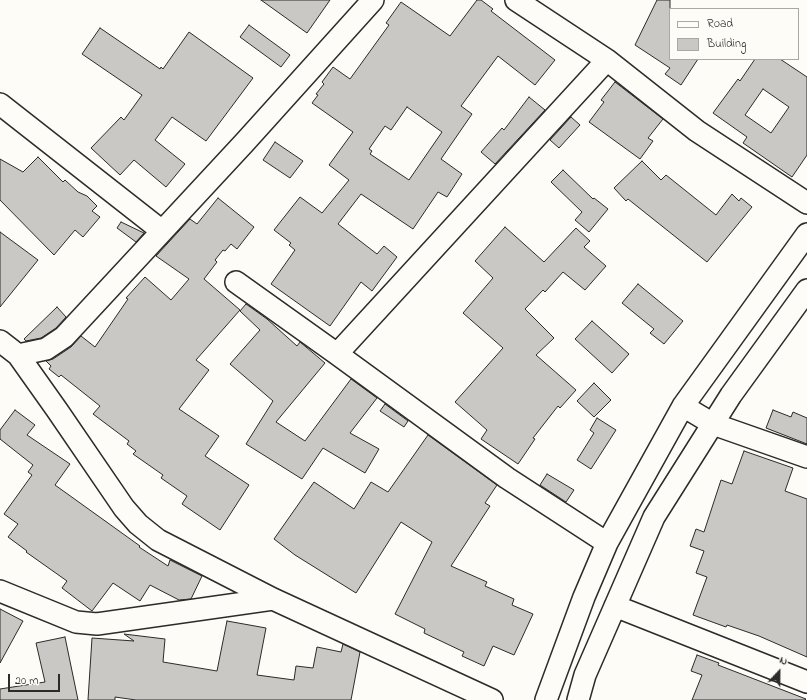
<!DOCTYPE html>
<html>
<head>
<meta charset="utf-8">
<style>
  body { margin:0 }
  #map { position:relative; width:807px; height:700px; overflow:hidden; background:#fdfcf7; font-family:"Indie Flower",sans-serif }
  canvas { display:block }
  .legend { position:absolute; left:669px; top:8px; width:130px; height:52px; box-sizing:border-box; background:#fdfcf7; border:1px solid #a9a8a5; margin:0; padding:5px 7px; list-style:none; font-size:12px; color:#2b2b2b }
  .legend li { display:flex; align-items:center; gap:8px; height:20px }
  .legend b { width:20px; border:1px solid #a9a8a5 }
  .north { position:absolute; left:759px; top:652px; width:40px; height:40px; -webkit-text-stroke:3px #fdfcf7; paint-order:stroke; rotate:22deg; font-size:11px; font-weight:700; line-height:16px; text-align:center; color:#2b2b2b }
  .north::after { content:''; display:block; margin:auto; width:14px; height:18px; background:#2b2b2b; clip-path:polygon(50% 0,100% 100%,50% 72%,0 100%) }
  .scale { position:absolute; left:8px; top:674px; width:52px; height:18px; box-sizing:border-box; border:2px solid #2b2b2b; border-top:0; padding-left:5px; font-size:12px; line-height:14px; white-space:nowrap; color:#2b2b2b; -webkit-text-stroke:3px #fdfcf7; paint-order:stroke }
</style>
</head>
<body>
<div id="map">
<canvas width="807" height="700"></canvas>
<ul class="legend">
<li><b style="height:5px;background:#fdfcf7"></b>Road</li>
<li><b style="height:11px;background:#c9c8c4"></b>Building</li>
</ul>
<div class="north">N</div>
<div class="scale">20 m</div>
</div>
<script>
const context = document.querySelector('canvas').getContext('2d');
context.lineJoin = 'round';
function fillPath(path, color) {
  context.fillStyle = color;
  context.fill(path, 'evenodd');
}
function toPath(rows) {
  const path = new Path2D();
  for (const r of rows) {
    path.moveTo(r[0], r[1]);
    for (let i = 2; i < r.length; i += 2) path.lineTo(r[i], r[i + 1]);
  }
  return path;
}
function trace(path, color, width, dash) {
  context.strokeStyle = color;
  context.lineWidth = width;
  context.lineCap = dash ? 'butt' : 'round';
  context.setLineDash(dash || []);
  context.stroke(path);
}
const building = toPath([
  [261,0,330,0,307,33,261,0],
  [477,0,481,0,493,9,491,11,555,60,535,85,498,56,461,106,472,114,441,159,462,174,447,197,438,192,413,229,361,194,338,224,377,254,384,246,397,257,372,291,361,282,330,326,271,284,295,250,289,245,291,243,274,230,300,197,322,213,349,180,329,165,353,132,312,103,318,95,316,94,324,84,322,82,333,67,350,79,389,25,386,23,401,2,450,36,477,0],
  [407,107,442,132,409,180,370,154,372,151,369,149,385,126,391,130,407,107],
  [657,0,670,0,670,59,698,59,681,85,665,74,670,68,635,45,657,0],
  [249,25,290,55,281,67,240,37,249,25],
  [100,28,160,69,161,67,163,69,189,32,253,78,206,141,172,117,155,140,185,164,166,187,134,160,120,175,91,148,121,117,124,120,142,95,82,54,100,28],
  [755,59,780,59,807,77,807,155,792,177,743,143,747,137,713,113,738,79,740,81,755,59],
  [763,89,789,107,771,133,745,115,763,89],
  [615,82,663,119,648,138,653,141,640,159,589,122,604,102,601,100,615,82],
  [529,97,545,110,495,164,481,152,502,128,504,130,529,97],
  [571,117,580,125,559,148,550,140,571,117],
  [275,142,303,161,290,178,263,160,275,142],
  [38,157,63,182,65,180,78,192,87,196,97,206,92,211,100,217,83,237,75,230,54,255,0,200,0,159,23,172,38,157],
  [642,161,661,180,666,175,716,215,732,194,739,201,741,198,752,207,707,262,628,199,626,201,614,188,642,161],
  [563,170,593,199,594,198,608,209,589,232,575,220,582,212,551,182,563,170],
  [218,198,254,227,237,249,231,244,225,251,223,250,215,260,217,262,204,279,240,310,196,360,209,370,179,409,219,436,205,456,249,485,220,530,182,504,187,496,161,478,163,475,133,454,136,451,127,444,129,441,93,414,100,406,61,375,59,377,49,369,51,366,46,361,53,359,71,347,81,336,95,347,128,299,126,298,145,277,171,300,189,279,156,256,190,219,197,224,218,198],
  [121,222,144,233,136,242,117,228,121,222],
  [505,227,544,262,576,228,590,241,584,247,606,266,585,290,563,272,545,292,543,290,525,309,554,338,536,355,576,390,560,408,558,406,533,438,535,439,518,464,481,439,487,430,455,402,503,348,463,313,493,278,475,261,505,227],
  [0,232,38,260,0,307,0,232],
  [638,284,683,321,664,344,650,333,654,329,622,303,638,284],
  [246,304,267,319,297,346,300,342,325,363,276,422,305,441,351,379,377,398,350,433,379,449,365,473,323,448,302,479,246,444,273,401,230,364,260,330,240,311,246,304],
  [57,307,66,317,56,328,41,338,26,341,24,339,57,307],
  [592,321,629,354,612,373,575,339,592,321],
  [594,383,611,400,594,417,577,401,594,383],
  [385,404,408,421,404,427,380,411,385,404],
  [15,410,35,425,27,435,70,464,55,485,140,546,139,547,168,566,170,560,202,576,191,599,179,600,150,585,140,601,113,583,92,611,62,588,67,581,26,552,27,551,8,537,18,524,4,514,32,475,28,472,33,465,0,439,0,430,15,410],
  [773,410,791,417,793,412,807,418,807,444,766,428,773,410],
  [597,418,616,430,591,469,577,460,594,433,590,430,597,418],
  [428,435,497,485,485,503,490,506,451,566,487,582,485,586,514,599,512,605,533,614,514,655,493,646,484,666,462,656,464,652,424,633,425,629,395,614,432,542,401,522,356,593,295,555,274,539,314,482,354,509,371,482,388,492,428,435],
  [744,451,793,468,785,491,807,499,807,657,759,636,727,625,726,627,693,615,707,577,696,573,704,551,690,546,696,529,704,532,721,480,732,484,744,451],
  [547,474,574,490,566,502,540,485,547,474],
  [0,609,23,621,0,663,0,609],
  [227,621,266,628,257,675,294,680,296,666,313,668,317,647,341,652,343,644,360,652,351,700,136,700,115,697,115,700,88,700,92,638,134,641,124,634,165,639,163,662,217,671,227,621],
  [65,637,78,700,0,700,0,689,45,682,36,643,65,637],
  [697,655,719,663,718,665,806,699,805,700,692,700,702,675,691,671,697,655]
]);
fillPath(building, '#c9c8c4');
trace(building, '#2b2b2b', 1);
const minor = toPath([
  [516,0,607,60,697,131,807,203],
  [0,104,162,231],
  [236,282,337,354,507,478,607,543],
  [0,341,18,355,57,410,124,508,138,524,158,540,273,599,492,700],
  [337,354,607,60],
  [18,355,46,349,64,337,245,142,373,0],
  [683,406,713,424,807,457],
  [0,591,76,622,97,624,273,599],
  [615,606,807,682],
  [546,700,584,597,607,543,683,406,807,234],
  [578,700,585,675,654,517,731,395,807,290]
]);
trace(minor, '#2b2b2b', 24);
trace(minor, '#fdfcf7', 21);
</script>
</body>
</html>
